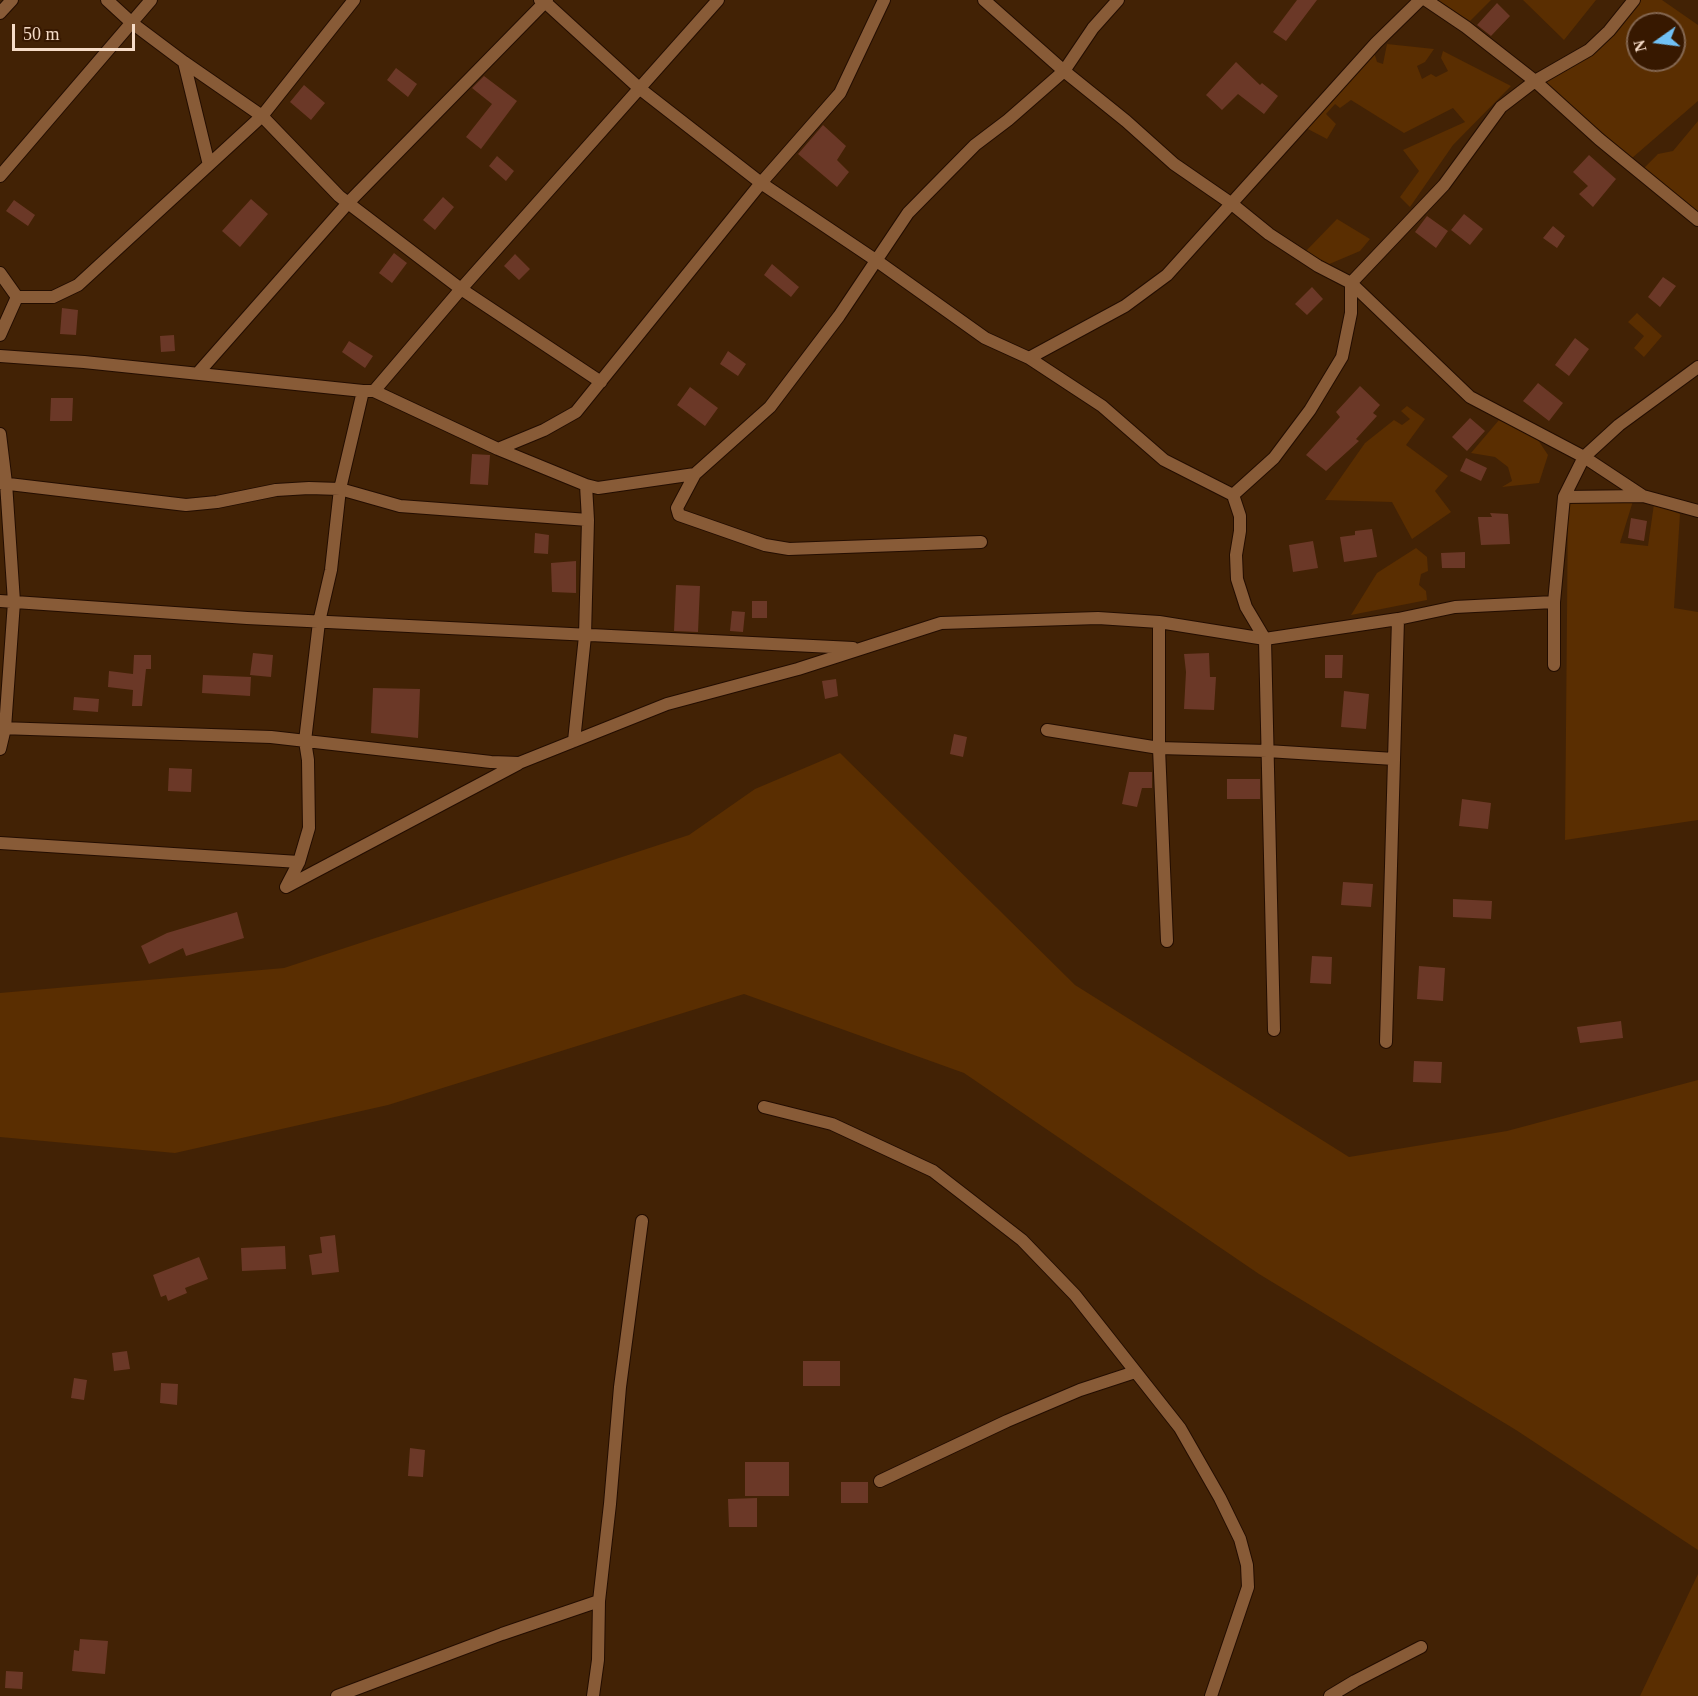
<!DOCTYPE html>
<html>
<head>
<meta charset="utf-8">
<style>
  body { margin:0 }
  #map { position:relative; width:1698px; height:1696px; overflow:hidden; background:#422205; font-family:Georgia,serif }
  canvas { display:block }
  .north { position:absolute; left:1626px; top:12px; width:60px; height:60px; box-sizing:border-box; background:#371800; border:2px solid #836650; border-radius:50%; rotate:256deg; font-size:16px; font-weight:700; line-height:24px; text-align:center; color:#f6dcc8 }
  .north::after { content:''; display:block; margin:auto; width:21px; height:27px; background:#71c1f5; clip-path:polygon(50% 0,100% 100%,50% 72%,0 100%) }
  .scale { position:absolute; left:12px; top:24px; width:123px; height:27px; box-sizing:border-box; border:3px solid #f6dcc8; border-top:0; padding-left:8px; font-size:18px; line-height:21px; white-space:nowrap; color:#f6dcc8; -webkit-text-stroke:4px #371800; paint-order:stroke }
</style>
</head>
<body>
<div id="map">
<canvas width="1698" height="1696"></canvas>
<div class="north">N</div>
<div class="scale">50 m</div>
</div>
<script>
const context = document.querySelector('canvas').getContext('2d');
context.lineJoin = 'round';
function fillPath(path, color) {
  context.fillStyle = color;
  context.fill(path, 'evenodd');
}
function toPath(rows) {
  const path = new Path2D();
  for (const r of rows) {
    path.moveTo(r[0], r[1]);
    for (let i = 2; i < r.length; i += 2) path.lineTo(r[i], r[i + 1]);
  }
  return path;
}
function trace(path, color, width, dash) {
  context.strokeStyle = color;
  context.lineWidth = width;
  context.lineCap = dash ? 'butt' : 'round';
  context.setLineDash(dash || []);
  context.stroke(path);
}
fillPath(toPath([
  [1437,0,1491,0,1470,21],
  [1523,0,1596,0,1564,40],
  [1641,0,1662,0,1698,25,1698,101,1632,158,1541,81,1590,56],
  [1638,24,1674,24,1674,60,1638,60],
  [1387,44,1434,49,1425,62,1417,66,1422,79,1431,74,1436,77,1448,71,1441,58,1443,51,1511,86,1453,145,1410,207,1400,197,1419,171,1403,150,1465,122,1453,108,1404,133,1351,100,1340,108,1335,104,1326,114,1336,124,1327,139,1306,128,1373,49,1377,62,1383,64],
  [1698,121,1698,213,1644,168,1658,154,1673,151],
  [1337,219,1370,239,1360,251,1327,265,1306,251],
  [1637,313,1662,336,1644,357,1634,348,1644,336,1628,322],
  [1407,406,1425,419,1406,445,1448,476,1435,491,1451,512,1412,539,1392,502,1325,500,1365,443,1394,420,1402,425,1410,419,1401,411],
  [1499,420,1536,437,1548,455,1539,483,1502,487,1512,481,1508,467,1495,457,1471,453],
  [1633,501,1620,543,1648,546,1654,504,1680,514,1674,608,1698,612,1698,820,1565,840,1568,502],
  [1416,548,1427,557,1428,571,1421,574,1419,585,1426,591,1427,600,1351,615,1377,573],
  [840,753,1075,985,1349,1157,1507,1131,1698,1080,1698,1550,1516,1430,1259,1274,964,1073,744,994,388,1105,175,1153,0,1137,0,993,284,968,689,835,755,789],
  [1698,1574,1698,1696,1640,1696]
]), '#5a2e01');
fillPath(toPath([
  [1297,0,1317,0,1286,41,1273,32],
  [1497,3,1510,16,1491,36,1477,25],
  [1236,62,1260,85,1262,83,1278,96,1264,114,1238,94,1222,110,1206,95],
  [396,68,417,84,408,97,387,80],
  [484,76,517,101,481,149,466,137,492,104,472,88],
  [304,85,325,103,311,120,290,102],
  [823,125,846,146,837,160,849,172,837,187,798,154],
  [1589,155,1616,179,1593,207,1579,194,1588,186,1573,172],
  [497,156,514,171,506,181,489,166],
  [443,197,454,207,435,230,423,220],
  [251,199,268,214,240,247,222,231],
  [14,200,35,215,28,226,6,211],
  [1464,214,1483,229,1470,245,1451,230],
  [1427,216,1448,231,1436,248,1415,232],
  [1553,226,1565,236,1557,248,1543,238],
  [394,253,407,263,392,283,379,273],
  [515,254,530,269,519,280,504,266],
  [772,264,799,287,791,297,764,275],
  [1663,277,1676,286,1660,307,1648,297],
  [1312,287,1323,299,1307,315,1295,304],
  [62,308,78,310,76,335,60,334],
  [174,335,175,351,161,352,160,336],
  [1575,338,1589,349,1569,376,1555,365],
  [349,341,373,356,365,368,342,352],
  [728,351,746,364,738,376,720,364],
  [1538,383,1563,403,1549,421,1523,401],
  [1360,386,1380,405,1373,413,1377,416,1356,439,1359,441,1326,471,1306,455,1340,417,1336,412],
  [690,387,718,408,705,426,677,405],
  [51,398,73,398,72,421,50,421],
  [1470,418,1485,431,1467,451,1452,437],
  [472,454,490,455,488,485,470,484],
  [1466,458,1487,468,1481,481,1460,471],
  [1490,513,1508,514,1510,544,1481,545,1478,517,1492,517],
  [1631,518,1647,521,1644,541,1628,538],
  [1372,529,1377,557,1344,562,1340,537,1355,535,1355,531],
  [535,533,549,535,548,554,534,553],
  [1313,541,1318,568,1293,572,1289,545],
  [1465,552,1465,568,1442,568,1441,553],
  [576,561,576,593,552,592,551,563],
  [676,585,700,586,698,632,674,631],
  [752,601,767,601,767,618,752,618],
  [732,611,745,612,743,632,730,631],
  [253,653,273,655,271,677,250,675],
  [1209,653,1210,677,1216,677,1214,710,1184,709,1186,672,1184,654],
  [134,655,151,655,151,669,146,669,142,706,132,706,133,690,108,687,109,671,133,674],
  [1325,655,1343,655,1342,678,1325,678],
  [203,675,251,677,250,696,202,693],
  [836,679,838,696,825,699,822,681],
  [373,688,420,689,418,738,371,733],
  [1344,691,1369,694,1366,729,1341,727],
  [74,697,99,699,98,712,73,710],
  [954,734,967,737,963,757,950,754],
  [169,768,192,769,191,792,168,791],
  [1129,772,1152,772,1152,788,1142,788,1137,807,1122,804],
  [1227,779,1260,779,1260,799,1227,799],
  [1462,799,1491,803,1488,829,1459,826],
  [1343,882,1373,884,1371,907,1341,905],
  [1453,899,1492,901,1491,919,1453,917],
  [237,912,244,938,186,956,183,948,149,964,141,946,167,933],
  [1312,956,1332,957,1331,984,1310,983],
  [1419,966,1445,968,1443,1001,1417,999],
  [1621,1021,1623,1038,1580,1043,1577,1027],
  [1414,1061,1442,1062,1441,1083,1413,1082],
  [335,1235,339,1272,312,1275,309,1255,322,1253,320,1237],
  [285,1246,286,1269,242,1271,241,1248],
  [199,1257,208,1279,185,1288,187,1293,168,1301,166,1295,161,1297,153,1275],
  [127,1351,130,1369,114,1371,112,1353],
  [803,1361,840,1361,840,1386,803,1386],
  [74,1378,87,1380,84,1400,71,1398],
  [161,1383,178,1384,177,1405,160,1403],
  [410,1448,425,1450,423,1477,408,1476],
  [745,1462,789,1462,789,1496,745,1496],
  [841,1482,868,1482,868,1503,841,1503],
  [757,1498,757,1527,729,1527,728,1499],
  [80,1639,108,1641,105,1674,72,1671,74,1650,79,1651],
  [6,1671,23,1672,22,1689,5,1688]
]), '#6b3827');
const street = toPath([
  [107,0,132,23,184,62,262,116,339,196,348,203,461,289,601,382],
  [540,0,545,2,639,88,761,183,877,261,985,338,1029,358,1102,406,1164,460,1233,495,1240,516,1240,531,1236,555,1237,579,1246,607,1265,639,1274,1030],
  [984,0,1064,71,1126,121,1174,164,1232,204,1269,234,1318,266,1351,283,1470,397,1584,457,1643,496],
  [1426,0,1466,27,1535,81,1599,139,1698,220],
  [0,13,12,0],
  [184,62,209,165],
  [0,176,151,0],
  [0,273,17,297],
  [17,297,53,297,78,285,262,116,354,0],
  [0,335,17,297],
  [0,356,84,362,363,391,374,391,461,289,718,0],
  [1029,358,1125,306,1167,275,1376,43,1420,0],
  [198,373,348,203,547,0],
  [374,391,498,449,586,485,598,488,695,474,770,407,839,316,908,213,975,145,1008,120,1064,71,1093,28,1118,0],
  [0,434,6,483,14,602,5,728,0,749],
  [498,449,544,430,576,412,761,183,840,93,884,0],
  [695,474,677,508,679,515,765,545,789,549,981,542],
  [0,483,186,505,217,502,276,490,309,488,340,489,363,391],
  [1233,495,1274,458,1310,410,1342,357,1351,313,1351,283,1444,185,1501,107,1535,81,1589,50,1609,31,1634,0],
  [1564,497,1643,496,1698,511],
  [0,601,247,618,853,648],
  [1159,622,1159,748,1167,941],
  [1554,665,1554,602,1564,497,1584,457,1619,425,1698,367],
  [0,728,271,737,491,762,519,763,667,704,798,669,941,623,1098,618,1159,622,1265,639,1398,619,1455,607,1554,602],
  [1047,730,1159,748,1267,751,1394,759],
  [574,741,585,636,588,520,586,485],
  [0,843,299,862],
  [286,887,299,862,309,828,308,760,305,741,319,622,331,570,340,489,400,506,588,520],
  [286,887,518,764],
  [1386,1042,1398,619],
  [764,1107,832,1124,933,1171,1022,1240,1075,1295,1180,1428,1220,1498,1240,1539,1247,1565,1248,1587,1211,1696],
  [880,1481,1007,1421,1080,1390,1135,1372],
  [337,1696,502,1634,599,1601],
  [593,1696,598,1660,599,1601,610,1504,620,1387,642,1221],
  [1330,1696,1355,1681,1421,1647]
]);
trace(street, '#230d00', 14);
trace(street, '#885b37', 12);
</script>
</body>
</html>
